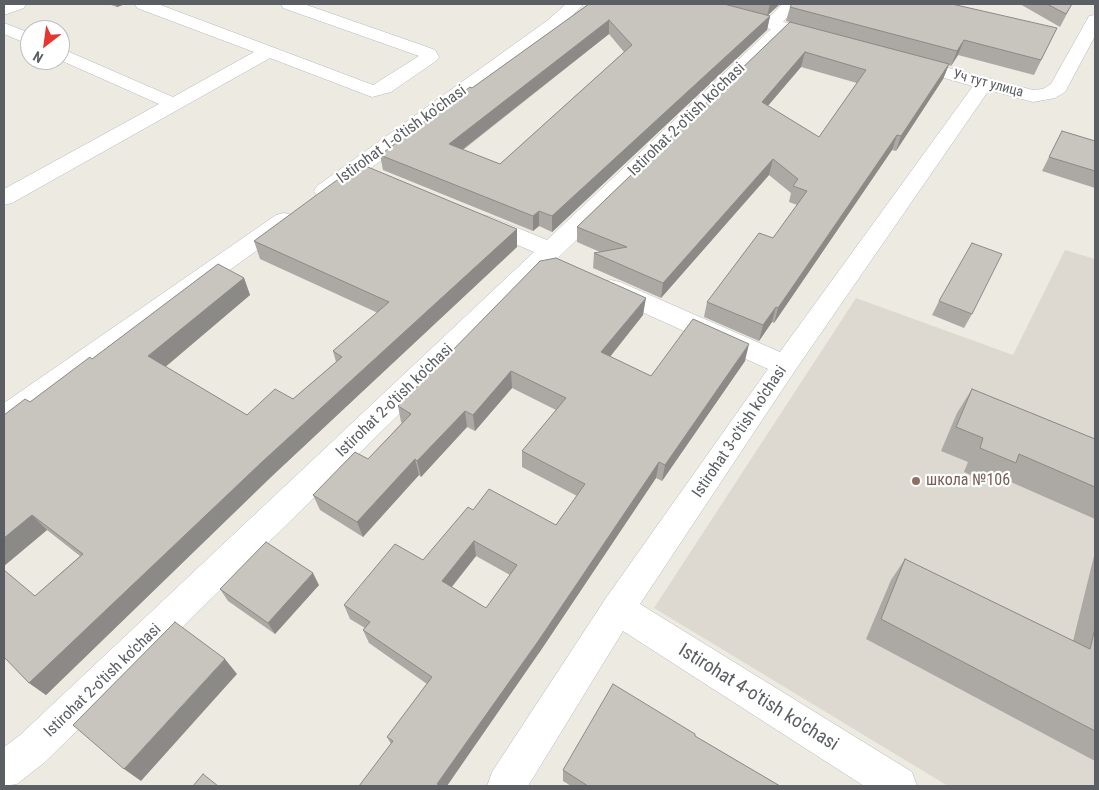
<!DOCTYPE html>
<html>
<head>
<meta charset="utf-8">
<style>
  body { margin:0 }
  #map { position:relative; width:1099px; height:790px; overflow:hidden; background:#edeae2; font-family:"Roboto Condensed",sans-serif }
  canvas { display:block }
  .frame { position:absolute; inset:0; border:5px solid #5b5f63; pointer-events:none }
  .north { position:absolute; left:20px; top:20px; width:50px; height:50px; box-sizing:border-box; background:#fff; border:1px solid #bdbfc1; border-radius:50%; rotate:210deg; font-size:14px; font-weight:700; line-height:20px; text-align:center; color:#5b5f63 }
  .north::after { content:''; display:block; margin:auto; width:18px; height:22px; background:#e7352f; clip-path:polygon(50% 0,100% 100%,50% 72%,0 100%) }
</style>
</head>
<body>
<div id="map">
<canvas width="1099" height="790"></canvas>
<div class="frame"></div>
<div class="north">N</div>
</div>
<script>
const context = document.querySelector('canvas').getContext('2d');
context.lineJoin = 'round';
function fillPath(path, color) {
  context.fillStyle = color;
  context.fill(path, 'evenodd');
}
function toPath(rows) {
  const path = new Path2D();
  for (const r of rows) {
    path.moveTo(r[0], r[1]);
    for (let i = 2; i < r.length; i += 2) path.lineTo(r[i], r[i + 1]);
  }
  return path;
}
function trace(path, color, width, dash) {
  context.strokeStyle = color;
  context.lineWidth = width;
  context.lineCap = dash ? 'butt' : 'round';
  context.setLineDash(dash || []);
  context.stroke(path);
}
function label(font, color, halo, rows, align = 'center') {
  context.font = font + ' "Roboto Condensed",sans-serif';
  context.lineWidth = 4.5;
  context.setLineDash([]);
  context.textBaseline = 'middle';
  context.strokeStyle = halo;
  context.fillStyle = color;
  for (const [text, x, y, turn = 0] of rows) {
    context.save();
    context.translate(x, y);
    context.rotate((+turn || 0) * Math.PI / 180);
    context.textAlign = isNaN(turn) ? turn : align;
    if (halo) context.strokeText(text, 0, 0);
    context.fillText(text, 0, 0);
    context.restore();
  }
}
fillPath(toPath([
  [1065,250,1095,259,1095,786,948,786,654,608,856,298,1013,355]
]), '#ddd9d0');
const minor = toPath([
  [4,4,26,4,24,8,4,15,4,4],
  [135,4,158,4,373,85,419,56,283,8,281,4,304,4,430,48,435,50,439,57,436,61,391,92,372,97,270,58,12,203,4,205,4,189,159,104,60,60,60,48,173,97,254,52,137,8,135,4],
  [566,4,584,4,560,28,333,196,325,198,317,196,314,191,317,186,548,20,566,4],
  [782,4,799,4,783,22,789,23,792,27,789,31,45,762,17,784,4,786,4,747,19,736,534,252,475,227,472,222,475,217,483,215,491,217,547,240,771,29,766,28,763,24,782,4],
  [1095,15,1095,36,1065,92,1055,98,1033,102,989,90,794,372,640,604,912,772,917,786,864,786,623,631,528,786,487,786,492,772,606,598,768,369,602,294,599,288,602,282,611,280,620,282,780,352,973,86,904,67,901,63,904,59,910,58,1033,90,1043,89,1051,84,1089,16,1095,15],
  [4,23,30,33,30,45,4,34,4,23],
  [284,213,292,215,295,220,292,225,14,426,4,429,4,403,276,215,284,213]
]);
trace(minor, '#b5b8bd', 1);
fillPath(minor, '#fff');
fillPath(toPath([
  [108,4,125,4,117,7],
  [589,4,780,4,768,15,770,16,767,30,552,232,539,226,533,231,383,170,380,155],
  [609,34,624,52,500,164,463,150],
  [1020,4,1072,4,1060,27],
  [790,7,1057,28,1034,75,958,55,951,66,949,65,943,79,896,151,892,150,774,323,772,322,759,341,704,317,707,302,773,238,797,205,789,202,791,193,769,175,661,298,593,268,594,253,600,252,577,242,577,227,790,22,786,21],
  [801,67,857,83,819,137,768,106],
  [1062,131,1095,141,1095,188,1042,171],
  [517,229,517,247,271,477,46,695,29,683,35,596,80,556,47,530,4,566,4,415,30,402,92,359,244,278,250,295,165,367,247,415,293,399,336,362,333,351,378,313,260,259,254,241],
  [939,301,972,314,964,328,932,315],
  [643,315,610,357,651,376,745,361,662,481,656,478,539,653,391,744,387,737,427,684,369,643,363,630,365,628,350,619,344,605,423,560,473,510,556,525,577,496,522,467,522,451,556,410,512,388,475,431,467,427,421,477,419,475,363,537,320,510,313,495,368,459,402,423,401,422,398,406],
  [476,556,510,575,486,608,452,587],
  [972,389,1095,439,1095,519,1004,479,998,487,964,472,968,462,941,451,957,413],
  [1095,552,1095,761,866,639,891,580,905,559,1073,641],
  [319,585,275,634,228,601,220,589],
  [695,736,780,786,571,786,563,781,563,770]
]), '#aca9a4');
fillPath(toPath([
  [116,4,125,4,117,7],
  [770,4,780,4,767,16],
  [770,16,767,30,552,232,552,216],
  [609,20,609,34,450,159,449,144],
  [964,40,958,55,951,66,957,51],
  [805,52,801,67,758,117,762,102],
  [949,64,943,79,896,151,901,136],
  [897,135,892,150,774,323,778,308],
  [773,159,769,175,661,298,663,283],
  [539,211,539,226,533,231,533,216],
  [517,229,517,247,271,477,46,695,29,683,263,461],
  [244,278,250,295,157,374,148,356],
  [646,298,643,315,600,369,601,352],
  [776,307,772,322,759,341,763,325],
  [749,344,745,361,662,481,665,465],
  [511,371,512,388,475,431,473,415],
  [465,411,467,427,421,477,417,461],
  [415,459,419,475,363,537,357,522],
  [659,462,656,478,539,653,447,786,438,786,437,784],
  [32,515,47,530,4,566,4,538],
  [474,541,476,556,445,595,442,581],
  [313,573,319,585,275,634,268,623],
  [225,659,237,674,141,781,124,769]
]), '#8c8a86');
const building = toPath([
  [589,4,724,4,770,16,552,216,539,211,533,216,380,155,470,87,472,88,589,4],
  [609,20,632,45,500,164,449,144,609,20],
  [792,4,952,4,1057,28,1041,60,964,40,957,51,790,7,792,4],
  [1047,4,1072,4,1066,14,1047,4],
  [790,22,949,64,901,136,897,135,778,308,776,307,763,325,707,302,759,233,773,238,807,191,793,186,798,179,773,159,663,283,594,253,627,247,577,227,790,22],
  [805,52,866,70,819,137,762,102,805,52],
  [1062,131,1095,141,1095,171,1049,157,1062,131],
  [363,165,517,229,263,461,29,683,4,657,4,570,35,596,83,554,32,515,4,538,4,415,25,399,30,402,90,357,92,359,218,264,244,278,148,356,247,415,275,389,293,399,342,357,333,351,389,302,254,241,352,169,356,170,363,165],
  [972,243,1002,254,972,314,939,301,972,243],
  [556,258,646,298,601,352,651,376,693,319,749,344,665,465,659,462,539,640,437,784,440,786,359,786,393,741,387,737,432,677,363,630,370,622,344,605,395,544,423,560,468,507,473,510,489,489,556,525,585,484,522,451,566,398,511,371,473,415,465,411,417,461,415,459,357,522,313,495,355,452,368,459,411,414,398,406,540,261,556,258],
  [474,541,517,565,486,608,442,581,474,541],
  [972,389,1095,439,1095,487,1019,454,1016,463,980,448,983,438,956,427,972,389],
  [266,542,313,573,268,623,220,589,266,542],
  [905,559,1090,649,1095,628,1095,731,881,619,905,559],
  [175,622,225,659,124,769,73,725,175,622],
  [613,684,695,734,695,736,780,786,588,786,563,770,613,684],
  [203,774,218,786,193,786,203,774]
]);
fillPath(building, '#c8c5bf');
trace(building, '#8c8a86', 1);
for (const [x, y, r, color] of [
  [916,481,5,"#8d6e63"]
]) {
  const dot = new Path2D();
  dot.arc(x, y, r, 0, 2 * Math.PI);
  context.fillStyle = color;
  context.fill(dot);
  trace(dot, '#fff', 2);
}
label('14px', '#5b5f63', '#fff', [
  ["Уч тут улица",988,84,15]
]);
label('16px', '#5b5f63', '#fff', [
  ["Istirohat 2-o'tish ko'chasi",687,120,-44],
  ["Istirohat 1-o'tish ko'chasi",402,135,-36],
  ["Istirohat 2-o'tish ko'chasi",395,401,-44],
  ["Istirohat 3-o'tish ko'chasi",740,432,-56],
  ["Istirohat 2-o'tish ko'chasi",103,681,-44]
]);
label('16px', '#785e54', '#fff', [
  ["школа №106",926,481]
], 'left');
label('19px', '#5b5f63', '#fff', [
  ["Istirohat 4-o'tish ko'chasi",758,698,32]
]);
</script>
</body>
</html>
